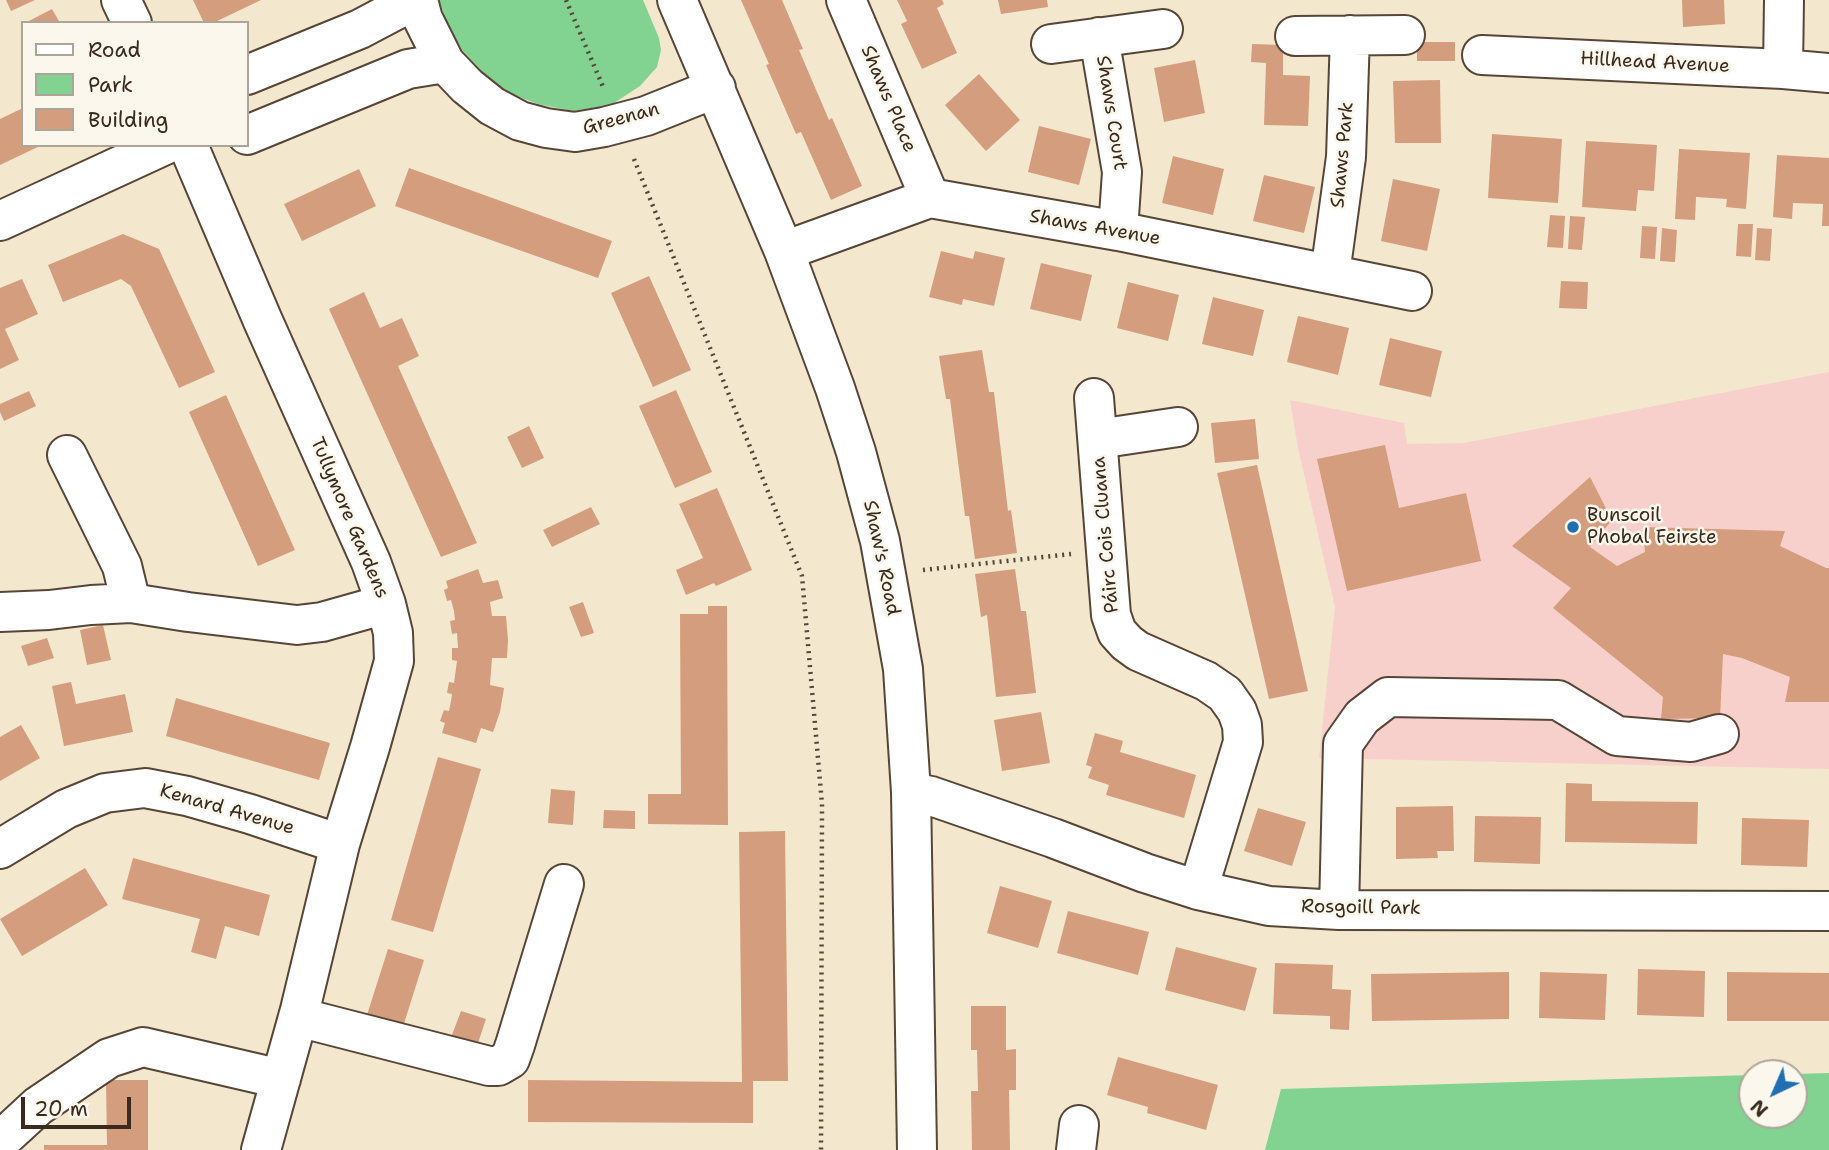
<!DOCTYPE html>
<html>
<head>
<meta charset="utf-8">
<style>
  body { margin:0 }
  #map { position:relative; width:1829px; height:1150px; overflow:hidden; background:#f3e7ce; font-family:"Shantell Sans",sans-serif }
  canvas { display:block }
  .legend { position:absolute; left:21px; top:21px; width:228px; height:126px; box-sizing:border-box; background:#fbf7ec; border:2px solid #aea59a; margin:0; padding:9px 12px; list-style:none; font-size:21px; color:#3b2a1e }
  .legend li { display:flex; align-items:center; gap:14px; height:35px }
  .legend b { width:35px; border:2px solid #aea59a }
  .north { position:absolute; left:1738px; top:1059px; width:70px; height:70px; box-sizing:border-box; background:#fbf7ec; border:2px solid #aea59a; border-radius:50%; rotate:224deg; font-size:19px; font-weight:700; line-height:28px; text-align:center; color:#3b2a1e }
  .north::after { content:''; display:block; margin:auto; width:24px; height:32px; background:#1f6fb2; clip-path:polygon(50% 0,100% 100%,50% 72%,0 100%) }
  .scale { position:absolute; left:21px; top:1097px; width:110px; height:32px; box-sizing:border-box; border:4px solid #3b2a1e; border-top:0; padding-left:9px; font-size:21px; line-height:24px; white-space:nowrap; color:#3b2a1e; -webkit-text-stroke:5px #fbf7ec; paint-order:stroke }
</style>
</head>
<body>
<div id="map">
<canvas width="1829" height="1150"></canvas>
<ul class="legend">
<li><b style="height:9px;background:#fff"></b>Road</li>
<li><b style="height:19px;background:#82d292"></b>Park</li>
<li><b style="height:19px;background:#d49d7d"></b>Building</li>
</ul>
<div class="north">N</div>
<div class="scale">20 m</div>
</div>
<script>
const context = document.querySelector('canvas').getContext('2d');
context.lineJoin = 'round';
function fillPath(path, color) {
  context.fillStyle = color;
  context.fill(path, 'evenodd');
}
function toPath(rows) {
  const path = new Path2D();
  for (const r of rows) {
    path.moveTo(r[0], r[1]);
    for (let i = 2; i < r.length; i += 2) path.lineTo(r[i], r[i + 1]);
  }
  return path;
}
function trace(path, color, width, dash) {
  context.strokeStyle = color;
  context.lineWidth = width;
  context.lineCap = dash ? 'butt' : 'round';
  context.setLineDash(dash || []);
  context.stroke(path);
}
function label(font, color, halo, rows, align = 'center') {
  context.font = font + ' "Shantell Sans",sans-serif';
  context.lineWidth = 5;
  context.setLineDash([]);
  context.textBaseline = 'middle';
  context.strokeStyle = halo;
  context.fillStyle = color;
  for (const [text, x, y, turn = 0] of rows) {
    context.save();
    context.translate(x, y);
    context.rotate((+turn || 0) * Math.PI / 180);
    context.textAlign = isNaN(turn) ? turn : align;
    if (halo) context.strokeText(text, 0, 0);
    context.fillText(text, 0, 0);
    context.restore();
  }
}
fillPath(toPath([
  [1829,372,1829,769,1319,758,1335,607,1298,448,1290,400,1404,423,1407,444,1464,443]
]), '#f7d0cb');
fillPath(toPath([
  [439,0,643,0,659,38,661,50,657,67,640,86,611,105,572,111,538,104,509,93,486,76,463,51,447,23],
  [1829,1073,1829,1150,1265,1150,1281,1089,1752,1075,1752,1115,1794,1115,1794,1074]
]), '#82d292');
fillPath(toPath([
  [6,0,35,0,11,11],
  [193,0,261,0,213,23,204,23],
  [741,0,782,0,803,49,799,50,829,120,832,118,862,186,831,200,801,132,796,134,766,65,769,64],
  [897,0,942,0,944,4,937,8,957,53,922,69,901,24,907,21],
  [998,0,1047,0,1048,7,1001,14],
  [1682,0,1724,0,1725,24,1683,27],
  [52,9,60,23,25,23],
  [1417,42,1455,42,1455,61,1417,61],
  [1252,44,1283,45,1283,75,1310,76,1308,126,1264,125,1266,63,1251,62],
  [1195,60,1205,113,1164,122,1154,68],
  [979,74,1020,120,986,151,945,105],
  [1440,80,1441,143,1395,143,1393,81],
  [23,108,23,145,42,145,0,165,0,119],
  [1039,126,1091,139,1079,185,1028,172],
  [1492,134,1562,139,1558,203,1488,198],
  [1586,141,1657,145,1654,191,1638,190,1636,211,1582,207],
  [1679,149,1750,153,1746,209,1726,207,1727,199,1696,197,1695,220,1675,219],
  [1777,155,1829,158,1829,226,1822,226,1823,204,1793,203,1792,219,1773,217],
  [1173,156,1224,169,1213,215,1162,203],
  [409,168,612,241,598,278,395,206],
  [359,169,376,206,302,241,284,204],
  [1264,175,1315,187,1304,233,1253,221],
  [1393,179,1440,189,1427,251,1381,241],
  [1550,215,1565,216,1563,248,1547,247],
  [1570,216,1585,217,1582,250,1568,249],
  [1738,224,1753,224,1751,257,1736,256],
  [1642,226,1657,227,1655,259,1640,258],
  [1662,228,1677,230,1675,262,1660,261],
  [1757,228,1772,229,1770,261,1755,260],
  [123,234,159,249,215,372,179,388,131,286,121,279,63,302,48,265],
  [941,251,973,259,975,251,1005,258,994,306,963,299,962,305,929,297],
  [1041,263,1092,275,1081,321,1030,309],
  [649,276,691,370,653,387,611,293],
  [22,279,38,314,5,329,19,360,0,369,0,288],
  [1561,281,1588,282,1587,309,1559,308],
  [1128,282,1179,295,1168,341,1117,328],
  [364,292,380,328,402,318,419,356,398,366,477,543,441,557,329,309],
  [1213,297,1264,310,1253,356,1202,344],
  [1298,316,1349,328,1338,375,1287,362],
  [1390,338,1442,351,1431,397,1379,385],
  [982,350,989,392,994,392,1008,511,1011,510,1017,553,975,559,969,516,965,516,950,399,946,399,939,356],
  [676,390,712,472,675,488,639,406],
  [29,391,36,406,4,421,0,412,0,404],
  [226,395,295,550,258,566,189,412],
  [1255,419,1259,459,1215,463,1211,423],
  [529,426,544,458,522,468,507,437],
  [1385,445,1399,508,1466,493,1481,561,1347,591,1317,459],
  [1257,465,1308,691,1269,699,1217,473],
  [1590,477,1612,520,1590,547,1617,566,1645,552,1643,527,1785,531,1780,546,1826,568,1829,568,1829,702,1785,702,1790,677,1742,658,1723,654,1720,718,1661,719,1663,697,1553,608,1571,588,1512,546],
  [717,488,752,570,716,586,714,583,686,595,676,570,703,558,679,504],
  [591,507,600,524,552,547,543,530],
  [478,569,483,583,498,580,503,598,490,602,492,616,506,616,508,640,507,658,492,658,490,685,504,688,500,712,493,732,481,728,476,743,442,733,445,723,440,721,444,710,449,711,451,701,452,694,447,693,449,682,454,683,457,661,452,660,452,648,458,648,457,633,452,634,450,621,455,620,454,611,451,600,447,601,444,590,448,588,446,581],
  [1015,569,1021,611,1026,611,1036,693,996,697,987,615,981,617,975,574],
  [583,602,594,633,581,637,569,607],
  [708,606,727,606,728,825,648,824,648,794,681,794,680,614,708,614],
  [103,625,111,660,87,665,80,630],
  [47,638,54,658,28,666,21,646],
  [71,682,76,704,125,694,133,732,64,746,52,686],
  [176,698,330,743,319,780,166,736],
  [1041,712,1050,763,1002,771,994,720],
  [21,725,40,758,0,781,0,737],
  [1095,733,1123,741,1120,752,1196,775,1184,818,1106,795,1109,785,1088,778,1092,767,1086,765],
  [438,757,481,769,433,932,391,920],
  [1566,783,1592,784,1592,801,1698,802,1697,844,1565,842],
  [551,789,575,791,573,825,548,823],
  [1453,806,1454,851,1437,851,1438,858,1396,859,1396,807],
  [1258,808,1306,822,1292,866,1244,851],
  [604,810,635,811,635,829,603,828],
  [1475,816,1541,817,1540,864,1474,862],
  [1742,818,1809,820,1807,867,1741,865],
  [785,831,788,1081,753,1081,753,1123,528,1122,528,1080,742,1082,739,832],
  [133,858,270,895,259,936,225,926,216,959,191,952,200,919,122,899],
  [85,868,108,905,22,956,0,919],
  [1000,886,1052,901,1038,948,987,933],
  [1068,911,1149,932,1138,975,1057,953],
  [1176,947,1257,968,1245,1011,1165,990],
  [388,949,424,960,402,1030,366,1018],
  [1275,963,1333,965,1332,989,1351,990,1349,1030,1330,1029,1330,1016,1273,1014],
  [1638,969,1705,971,1704,1017,1637,1015],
  [1509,972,1509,1019,1372,1021,1371,974],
  [1540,972,1607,974,1605,1020,1539,1018],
  [1727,972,1829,973,1829,1021,1727,1021],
  [971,1006,1006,1006,1006,1050,1016,1049,1016,1090,1009,1090,1010,1150,972,1150,971,1091,978,1091,977,1050,971,1050],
  [461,1011,486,1019,476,1049,450,1040],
  [1118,1057,1218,1085,1206,1130,1147,1113,1148,1107,1107,1095],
  [106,1080,148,1080,148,1150,44,1150,44,1145,107,1145]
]), '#d49d7d');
const minor = toPath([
  [121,0,132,23],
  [418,0,423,19,445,63,467,86,492,106,520,121,546,128,575,132,604,127,646,116,716,88],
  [677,0,784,251,835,388,856,452,880,541,903,669,911,792,917,1150],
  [846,0,930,198],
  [1295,36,1405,35],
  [1099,37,1122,172,1118,231],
  [1051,44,1163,29],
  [1482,55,1783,69,1829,73],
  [1783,69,1784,0],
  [247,75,360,29,415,0],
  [247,135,408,69,445,63],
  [188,145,263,321,371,562,386,604,393,633,394,661,370,747,340,844,300,1010,261,1150],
  [0,221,165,145],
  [784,251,930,198,1118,231,1412,291],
  [1330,274,1346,157,1350,35],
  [1094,398,1111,615,1117,632,1127,643,1138,651,1206,681,1225,694,1237,711,1242,725,1243,742,1198,890],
  [1098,439,1178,427],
  [67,455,122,566,131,603],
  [0,612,49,610,91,605,131,603,188,612,297,625,322,622,386,604],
  [911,792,931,796,1053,838,1145,873,1198,890,1269,906,1339,910,1829,911],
  [0,849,66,809,105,793,145,788,187,796,250,814,340,844],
  [1339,910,1343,744,1362,717,1388,697,1558,700,1617,736,1691,742,1719,734],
  [298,1017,489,1066,498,1066,510,1059,515,1045,564,884],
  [0,1141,38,1106,109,1058,143,1047,281,1079],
  [1076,1150,1079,1125]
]);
trace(minor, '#574638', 42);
trace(toPath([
  [566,0,604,89],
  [634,159,802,576,822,804,821,1150],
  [923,570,1071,554]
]), '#574638', 4.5, [2, 5]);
trace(minor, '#fff', 38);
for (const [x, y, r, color] of [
  [1573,527,7,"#1f6fb2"]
]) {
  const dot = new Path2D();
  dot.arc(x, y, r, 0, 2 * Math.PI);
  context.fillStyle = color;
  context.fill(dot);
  trace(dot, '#fbf7ec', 2.5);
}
label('19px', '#3b2a1e', '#fbf7ec', [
  ["Hillhead Avenue",1655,63,3],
  ["Shaws Place",888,99,67],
  ["Shaws Court",1111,113,81],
  ["Greenan",621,119,-15],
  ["Shaws Park",1343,155,-85],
  ["Shaws Avenue",1095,228,10],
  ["Tullymore Gardens",349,518,67],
  ["Páirc Cois Cluana",1106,535,-95],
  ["Shaw's Road",881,558,78],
  ["Kenard Avenue",227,810,16],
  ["Rosgoill Park",1361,908,1]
]);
label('19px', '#3b2a1e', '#fbf7ec', [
  ["Bunscoil",1587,516],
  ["Phobal Feirste",1587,538]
], 'left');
</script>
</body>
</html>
